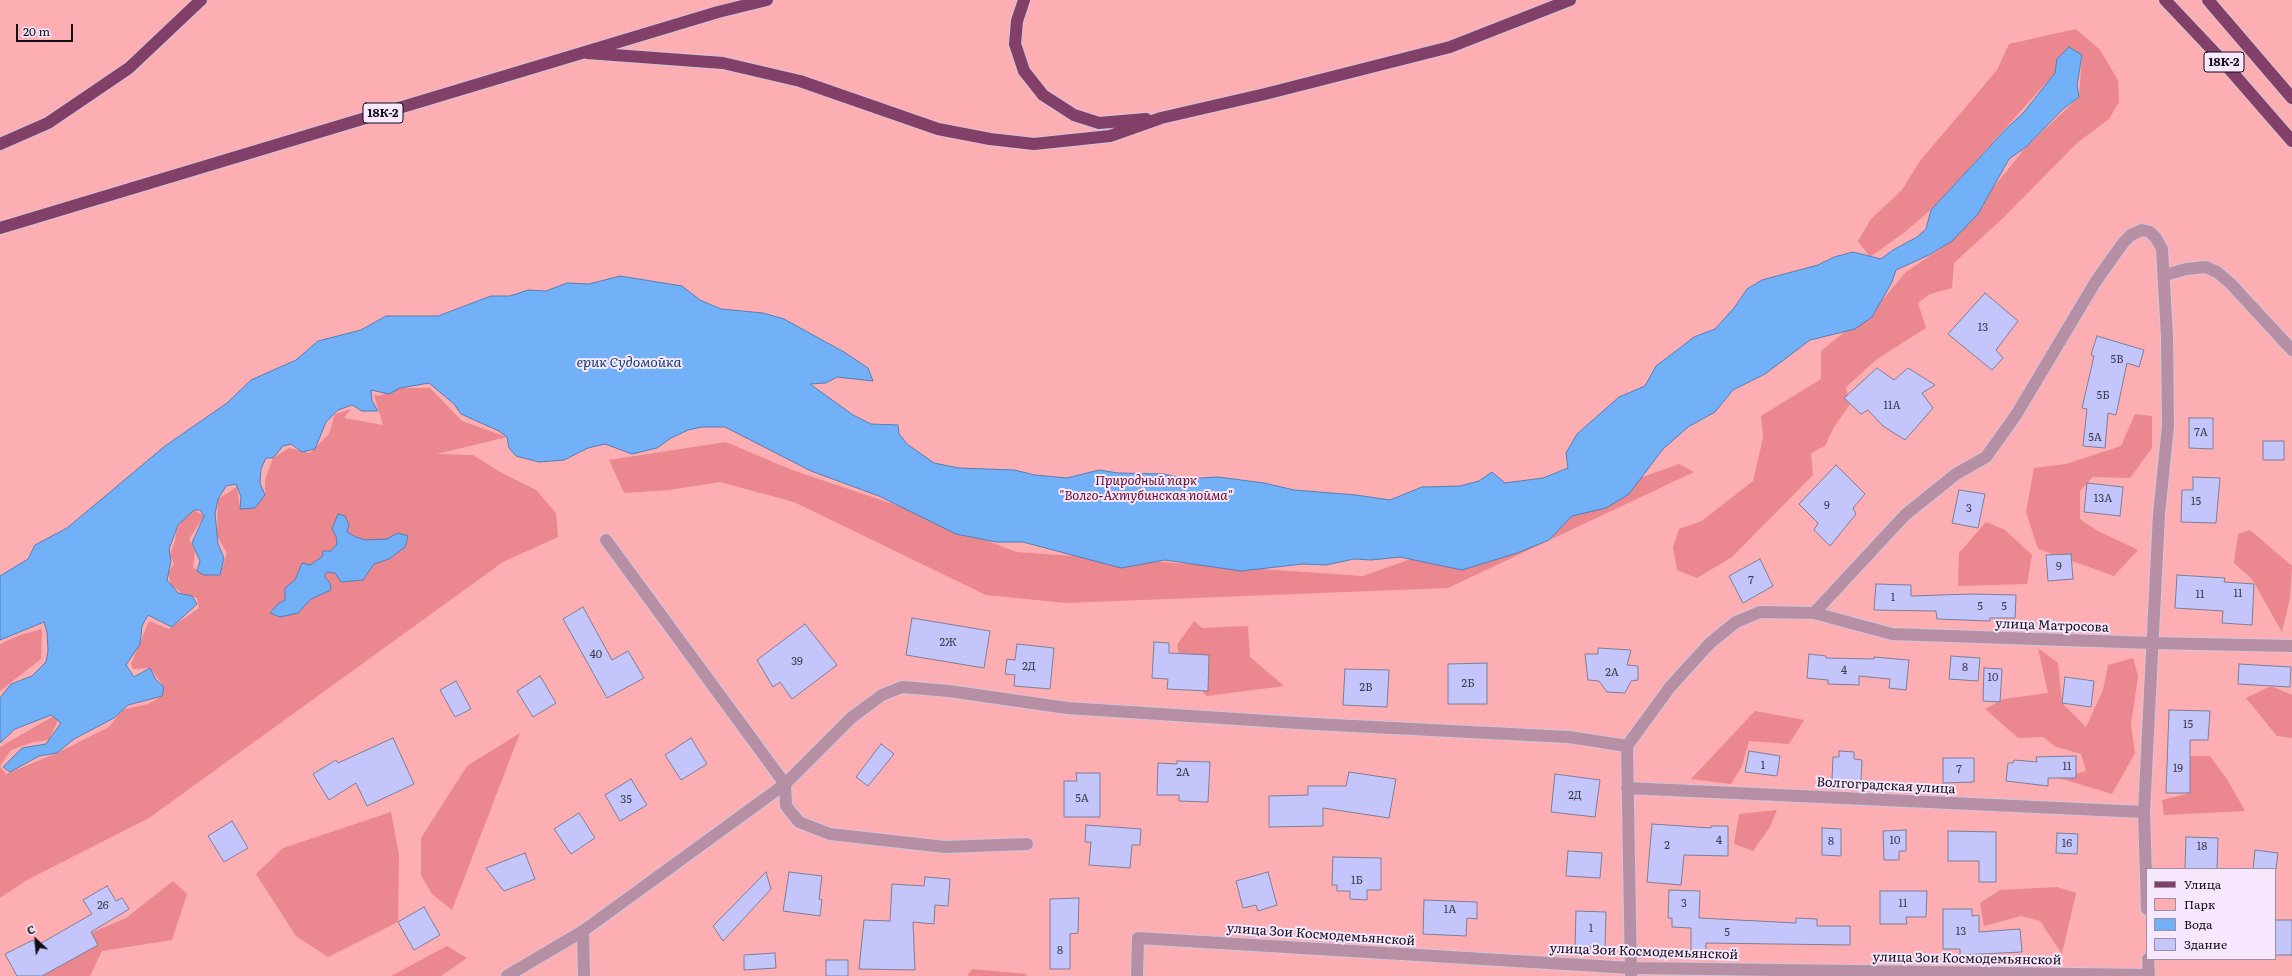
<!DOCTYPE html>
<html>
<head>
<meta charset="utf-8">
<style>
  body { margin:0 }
  #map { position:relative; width:2292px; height:976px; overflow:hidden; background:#f7e8ff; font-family:Literata,serif }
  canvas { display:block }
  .legend { position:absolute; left:2146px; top:868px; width:130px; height:92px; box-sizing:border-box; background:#f7e8ff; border:1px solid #9c91a2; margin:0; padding:5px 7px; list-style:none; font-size:12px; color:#130e16 }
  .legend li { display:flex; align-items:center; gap:8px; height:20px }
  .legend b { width:20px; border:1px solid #9c91a2 }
  .north { position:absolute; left:16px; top:920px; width:40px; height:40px; -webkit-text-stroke:3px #f7e8ff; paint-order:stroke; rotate:334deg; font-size:11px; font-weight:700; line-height:16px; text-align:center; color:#130e16 }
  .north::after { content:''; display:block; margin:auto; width:14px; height:18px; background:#130e16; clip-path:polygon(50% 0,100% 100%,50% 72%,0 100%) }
  .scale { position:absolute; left:16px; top:24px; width:57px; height:18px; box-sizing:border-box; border:2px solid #130e16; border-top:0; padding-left:5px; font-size:12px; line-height:14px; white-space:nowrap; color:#130e16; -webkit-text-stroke:3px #f7e8ff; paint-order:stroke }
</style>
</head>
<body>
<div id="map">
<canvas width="2292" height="976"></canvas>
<ul class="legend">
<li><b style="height:5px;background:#823f67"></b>Улица</li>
<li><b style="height:11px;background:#fdaeb2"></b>Парк</li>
<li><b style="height:11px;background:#72b0f8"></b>Вода</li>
<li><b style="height:11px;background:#c4c5fa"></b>Здание</li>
</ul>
<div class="north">С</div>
<div class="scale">20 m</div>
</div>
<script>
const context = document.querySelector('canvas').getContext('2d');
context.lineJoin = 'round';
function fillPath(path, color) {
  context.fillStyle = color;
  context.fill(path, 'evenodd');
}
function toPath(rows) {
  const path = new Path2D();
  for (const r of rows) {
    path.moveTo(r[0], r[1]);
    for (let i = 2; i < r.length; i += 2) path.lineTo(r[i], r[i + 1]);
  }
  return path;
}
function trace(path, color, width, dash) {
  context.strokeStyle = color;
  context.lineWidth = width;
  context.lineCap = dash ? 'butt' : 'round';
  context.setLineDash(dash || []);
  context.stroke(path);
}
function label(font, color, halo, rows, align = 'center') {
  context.font = font + ' Literata,serif';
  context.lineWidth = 4;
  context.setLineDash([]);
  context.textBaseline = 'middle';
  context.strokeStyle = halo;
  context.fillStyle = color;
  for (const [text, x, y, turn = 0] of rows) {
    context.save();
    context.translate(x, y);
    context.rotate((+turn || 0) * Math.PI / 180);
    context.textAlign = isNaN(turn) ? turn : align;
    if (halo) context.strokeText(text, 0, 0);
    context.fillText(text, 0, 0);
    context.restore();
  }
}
fillPath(toPath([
  [0,0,2292,0,2292,976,0,976],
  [2147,869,2275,869,2275,959,2147,959]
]), '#fdaeb2');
fillPath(toPath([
  [2076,29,2100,50,2118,80,2119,102,2109,119,2077,143,2003,218,1954,263,1952,288,1930,294,1918,303,1926,328,1877,359,1846,387,1850,404,1834,427,1825,446,1811,453,1813,475,1732,557,1697,578,1677,570,1673,547,1679,529,1702,521,1753,481,1763,438,1761,416,1821,379,1821,351,1880,303,1906,272,1952,241,1978,214,1993,188,2026,147,2079,97,2082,55,2055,73,1936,205,1905,232,1870,257,1858,241,1871,219,1902,190,1920,161,1997,70,2009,44],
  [400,388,430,388,462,421,507,437,437,454,473,455,502,473,536,490,556,513,558,537,503,562,149,818,27,880,0,898,0,766,6,774,57,753,109,727,122,710,148,704,162,696,164,687,150,668,133,669,131,664,149,621,169,629,199,608,197,598,183,594,171,585,168,573,174,564,170,554,175,541,176,531,181,522,194,510,204,516,189,539,195,551,193,567,204,575,220,575,227,553,217,536,218,499,237,487,240,508,265,495,265,480,273,458,289,448,310,453,329,434,335,414,351,409,344,418,383,425,374,395,379,396],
  [2135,414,2152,416,2152,448,2130,478,2093,477,2080,491,2080,519,2096,530,2138,550,2114,576,2038,549,2026,512,2034,468,2066,464,2121,446],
  [726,442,792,470,902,507,1016,552,1363,576,1679,464,1694,472,1448,588,1066,603,986,595,794,502,720,482,669,490,624,493,609,460],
  [1986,522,2005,530,2032,555,2027,584,1958,586,1959,553],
  [2250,530,2292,566,2290,598,2282,632,2252,579,2234,563,2238,534],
  [1194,621,1202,628,1248,626,1250,657,1284,686,1207,696,1184,674,1177,645],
  [42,629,41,659,0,691,0,644,20,635],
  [2038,648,2058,663,2062,703,2086,727,2103,690,2108,665,2133,658,2138,676,2131,725,2135,753,2112,794,2059,778,2086,771,2081,754,2056,747,2043,737,2018,738,1985,709,2004,699,2048,693],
  [2271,686,2292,695,2292,738,2277,736,2246,698],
  [1755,711,1804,720,1789,744,1749,741,1742,766,1731,784,1691,779],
  [52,717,58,720,49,740,33,742,11,750,0,766,0,747],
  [520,733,452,910,432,894,421,875,421,838,467,766],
  [2190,756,2210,756,2227,779,2245,811,2164,815,2162,800,2190,793],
  [1777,810,1770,827,1753,851,1734,844,1739,814],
  [391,812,399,855,398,922,328,957,296,936,256,874,283,848],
  [173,881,187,894,172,940,102,951,90,976,34,976,86,935,126,918],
  [2057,887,2076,893,2062,954,2040,921,2021,916,1984,926,1980,903,2000,890],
  [447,946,467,958,441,976,391,976],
  [972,969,1027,974,1026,976,967,976]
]), '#eb878e');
const water = toPath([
  [2069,47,2082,55,2077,85,2079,97,2063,109,2026,147,2009,159,1978,214,1952,241,1929,255,1896,270,1892,282,1872,317,1855,329,1810,340,1765,374,1733,390,1715,412,1688,427,1663,449,1629,494,1606,508,1572,516,1549,540,1517,553,1462,570,1400,557,1371,560,1354,559,1326,565,1303,564,1241,571,1165,560,1121,568,1023,542,996,542,956,534,879,496,811,471,725,427,702,427,688,430,671,438,657,448,632,454,605,444,588,448,564,460,539,462,516,456,509,448,507,437,499,431,461,414,454,404,429,383,400,388,389,394,371,390,372,401,378,411,362,411,352,405,338,410,326,422,315,449,302,452,291,444,283,446,273,458,266,458,261,469,260,483,265,495,255,508,240,509,241,497,236,484,226,486,218,499,215,514,218,544,224,558,220,575,204,575,197,571,200,561,192,543,204,516,200,510,194,510,178,525,169,549,171,561,167,580,178,593,192,596,197,604,172,627,148,615,142,626,140,644,126,665,134,677,150,668,156,680,164,687,162,696,128,705,114,718,74,739,57,753,39,756,10,772,3,767,22,748,46,744,61,723,51,715,15,729,0,743,0,698,11,684,32,676,46,662,48,651,47,632,44,622,0,640,0,576,28,559,35,545,67,528,165,446,227,403,251,380,296,360,318,341,361,330,386,316,438,316,491,296,510,296,528,290,546,291,567,283,589,284,620,276,682,286,700,300,721,309,763,313,784,319,844,352,868,368,873,381,837,377,826,383,810,384,853,415,871,424,898,425,899,434,907,444,934,463,959,468,1014,470,1035,475,1067,478,1099,470,1118,473,1164,474,1184,479,1218,477,1264,483,1294,490,1356,495,1390,500,1422,487,1460,486,1479,481,1492,472,1505,483,1543,478,1568,468,1566,453,1577,434,1619,397,1645,386,1656,366,1676,351,1694,337,1715,329,1734,308,1747,289,1762,280,1818,265,1834,257,1853,252,1881,259,1893,250,1917,237,1926,229,1931,210,2006,129,2024,112,2055,73,2057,59,2069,47],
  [338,514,345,516,349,525,347,532,356,537,365,540,387,539,398,533,408,536,405,547,389,559,374,564,363,580,341,582,335,573,327,572,324,576,330,583,331,590,311,599,298,613,280,617,270,613,278,604,285,600,285,588,295,580,302,563,310,565,322,557,323,551,331,551,337,544,336,536,332,529,338,514]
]);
fillPath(water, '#72b0f8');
trace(water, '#567fb4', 1);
const building = toPath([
  [1985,293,2018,321,1996,350,2003,358,1992,370,1948,334,1985,293],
  [2097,336,2144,350,2139,367,2127,363,2116,415,2108,413,2105,448,2083,446,2087,409,2082,408,2094,356,2091,355,2097,336],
  [1877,368,1894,380,1908,368,1935,385,1922,393,1933,408,1905,440,1883,426,1868,410,1861,414,1844,398,1877,368],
  [2189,418,2213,418,2213,449,2189,448,2189,418],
  [2263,441,2284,441,2284,460,2263,460,2263,441],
  [1836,465,1865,494,1853,508,1856,514,1830,546,1814,530,1818,523,1799,504,1836,465],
  [2193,477,2220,478,2216,523,2181,522,2182,490,2193,490,2193,477],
  [2087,483,2123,487,2120,516,2084,512,2087,483],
  [1959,490,1985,494,1978,528,1952,523,1959,490],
  [2071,554,2073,579,2048,581,2046,555,2071,554],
  [1760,559,1773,586,1743,603,1729,576,1760,559],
  [2177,575,2225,578,2224,582,2254,584,2252,625,2222,623,2223,611,2175,608,2177,575],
  [1876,584,1911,585,1911,596,1971,594,2016,595,2015,618,1990,618,1990,621,1937,619,1936,611,1874,610,1876,584],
  [583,607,612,660,628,651,644,678,607,698,563,619,583,607],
  [912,618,990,631,984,668,906,655,912,618],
  [805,624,837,665,792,699,780,682,773,687,757,660,805,624],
  [1154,642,1169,643,1169,653,1209,655,1208,691,1167,689,1168,679,1152,678,1154,642],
  [1017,644,1054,648,1050,689,1014,686,1015,675,1005,674,1007,659,1015,660,1017,644],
  [1598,648,1631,650,1627,665,1638,666,1638,680,1631,681,1625,693,1607,692,1599,681,1588,680,1585,654,1598,654,1598,648],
  [1809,654,1826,656,1826,658,1874,659,1874,657,1909,660,1906,690,1889,688,1890,679,1859,676,1859,685,1828,684,1828,680,1807,678,1809,654],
  [1951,656,1980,658,1978,681,1949,679,1951,656],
  [1487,663,1487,704,1448,704,1448,664,1487,663],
  [2239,664,2291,667,2290,687,2238,684,2239,664],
  [1984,668,2002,669,2000,702,1983,701,1984,668],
  [1345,669,1389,670,1387,707,1343,705,1345,669],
  [540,676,556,703,533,717,517,691,540,676],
  [2065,677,2094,681,2091,707,2062,703,2065,677],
  [456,681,471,709,455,717,440,690,456,681],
  [2169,710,2210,711,2208,740,2190,740,2190,793,2166,793,2169,710],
  [393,738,414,784,367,806,356,783,329,800,313,774,336,760,338,763,393,738],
  [691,738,707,764,681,780,665,755,691,738],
  [881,744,894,754,868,786,856,777,881,744],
  [1749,751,1780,756,1777,776,1745,772,1749,751],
  [1839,751,1854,752,1854,759,1862,760,1861,781,1832,780,1833,757,1839,757,1839,751],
  [2076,756,2076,778,2048,778,2048,786,2006,781,2008,763,2013,763,2014,760,2037,762,2036,757,2076,756],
  [1943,758,1974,758,1974,782,1943,783,1943,758],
  [1177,761,1210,762,1208,802,1179,801,1179,795,1157,795,1158,763,1177,764,1177,761],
  [1349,772,1396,779,1389,818,1323,808,1323,826,1269,827,1269,796,1308,795,1308,786,1346,786,1349,772],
  [1076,773,1100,773,1100,817,1064,817,1064,781,1077,781,1076,773],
  [1555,774,1600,780,1595,817,1551,812,1555,774],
  [631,779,647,805,620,821,605,795,631,779],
  [579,813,595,838,571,854,554,829,579,813],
  [232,821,248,848,224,862,208,836,232,821],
  [1652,824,1711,828,1711,826,1728,826,1728,856,1684,855,1681,885,1647,882,1652,824],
  [1086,825,1141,829,1140,845,1132,845,1130,868,1089,865,1091,842,1085,842,1086,825],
  [1822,828,1841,829,1841,856,1822,855,1822,828],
  [1906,830,1906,851,1899,851,1899,860,1884,860,1883,831,1906,830],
  [1948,831,1996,832,1996,882,1979,882,1979,861,1948,861,1948,831],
  [2057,833,2078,834,2077,854,2056,853,2057,833],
  [2186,837,2218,838,2217,869,2185,869,2186,837],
  [2255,850,2278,853,2276,869,2253,869,2255,850],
  [1568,851,1602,853,1600,878,1566,876,1568,851],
  [525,853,535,879,504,891,486,868,525,853],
  [1333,857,1381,858,1381,890,1367,890,1367,900,1350,899,1350,891,1337,891,1337,885,1332,885,1333,857],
  [766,872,771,889,723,941,713,926,766,872],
  [789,872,822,876,819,899,822,900,820,916,783,911,789,872],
  [1268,872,1277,905,1258,911,1256,905,1243,908,1236,881,1268,872],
  [925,877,950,879,948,906,935,905,934,924,913,922,915,970,859,969,864,920,890,921,892,884,924,886,925,877],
  [107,886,116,901,122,898,129,909,91,932,98,945,42,976,17,976,5,954,33,940,36,946,92,914,83,900,107,886],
  [1669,890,1700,891,1699,918,1796,923,1796,918,1817,919,1817,926,1850,926,1850,945,1706,943,1706,955,1691,955,1691,928,1672,927,1672,918,1668,918,1669,890],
  [1880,891,1927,891,1926,917,1906,917,1907,924,1880,924,1880,891],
  [1079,898,1078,933,1070,934,1070,969,1050,969,1050,899,1079,898],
  [1424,900,1477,902,1477,919,1467,918,1466,936,1423,934,1424,900],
  [424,907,440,935,414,950,398,922,424,907],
  [1943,909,1972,909,1972,916,1979,915,1979,932,2020,929,2022,952,1960,955,1960,949,1943,949,1943,909],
  [1576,911,1606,912,1605,947,1575,947,1576,911],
  [2275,920,2292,920,2292,955,2275,955,2275,920],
  [775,953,776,968,744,970,744,955,775,953],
  [826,960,848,960,848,976,826,976,826,960]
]);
fillPath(building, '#c4c5fa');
trace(building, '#7e7f96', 1);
const street = toPath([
  [2165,275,2186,269,2206,267,2217,272,2230,283,2292,350],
  [606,540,785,784,786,806,799,822,830,834,945,847,1027,844],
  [1814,613,1892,634,2152,643,2292,646],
  [1627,746,1631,975],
  [1627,788,2144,812],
  [2148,959,2149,976],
  [507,976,583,931],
  [584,976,583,931,785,784,851,718,882,695,902,687,949,691,1067,708,1314,724,1569,737,1627,746,1670,687,1710,643,1736,622,1760,612,1814,613,1905,515,1956,474,1986,457,2016,415,2096,281,2123,243,2131,235,2142,230,2150,232,2156,238,2162,249,2167,336,2168,426,2159,514,2144,812,2147,909],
  [1137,976,1138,938,1631,968,2149,975]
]);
const primary = toPath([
  [1024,0,1017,21,1015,44,1024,71,1043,95,1074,115,1099,123,1146,119],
  [2165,0,2218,56,2292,141],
  [2208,0,2292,98],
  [587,53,723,63,800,81,938,129,990,139,1034,144,1110,136,1161,118,1265,94,1450,47,1570,0],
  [0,144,48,123,129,68,201,0],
  [0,228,718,12,767,0]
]);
trace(street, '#d3c5da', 14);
trace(primary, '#d3c5da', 14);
trace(street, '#b68fa4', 12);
trace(primary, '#823f67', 12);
label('11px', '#3f3c4f', null, [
  ["13",1983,328],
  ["5В",2117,360],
  ["5Б",2103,396],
  ["11А",1892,406],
  ["7А",2201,433],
  ["5А",2095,438],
  ["13А",2103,499],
  ["15",2196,502],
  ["9",1827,506],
  ["3",1969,509],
  ["9",2059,567],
  ["7",1751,581],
  ["11",2238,594],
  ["11",2200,595],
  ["1",1893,598],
  ["5",1980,607],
  ["5",2004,607],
  ["2Ж",948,643],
  ["40",596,655],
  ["39",797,662],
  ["2Д",1029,667],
  ["8",1965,668],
  ["4",1844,671],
  ["2А",1612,673],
  ["10",1993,678],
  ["2Б",1468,684],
  ["2В",1366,688],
  ["15",2188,725],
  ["1",1763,766],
  ["11",2067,767],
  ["19",2178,769],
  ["7",1959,770],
  ["2А",1183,773],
  ["2Д",1575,796],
  ["5А",1082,799],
  ["35",626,800],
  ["4",1719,841],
  ["10",1895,841],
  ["8",1831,842],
  ["16",2067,844],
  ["2",1667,846],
  ["18",2202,847],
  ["1Б",1357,881],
  ["3",1684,904],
  ["11",1903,904],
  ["26",103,906],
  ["1А",1450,910],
  ["1",1591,929],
  ["13",1961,932],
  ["5",1727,933],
  ["8",1060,951]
]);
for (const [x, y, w] of [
  [2224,62,40],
  [383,113,40]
]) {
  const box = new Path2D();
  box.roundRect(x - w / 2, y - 10, w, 20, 3);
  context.fillStyle = '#f7e8ff';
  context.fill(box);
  trace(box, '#130e16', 1);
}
label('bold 12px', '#130e16', null, [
  ["18К-2",2224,62],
  ["18К-2",383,113]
]);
label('italic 13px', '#660b1f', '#f7e8ff', [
  ["Природный парк",1146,481],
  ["\"Волго-Ахтубинская пойма\"",1146,496]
]);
label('13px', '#130e16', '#f7e8ff', [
  ["улица Матросова",2052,626,2],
  ["Волгоградская улица",1886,786,3],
  ["улица Зои Космодемьянской",1321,935,4],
  ["улица Зои Космодемьянской",1644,952,2],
  ["улица Зои Космодемьянской",1967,959,1]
]);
label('italic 14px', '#16416f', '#f7e8ff', [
  ["ерик Судомойка",629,363]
]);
</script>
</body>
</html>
